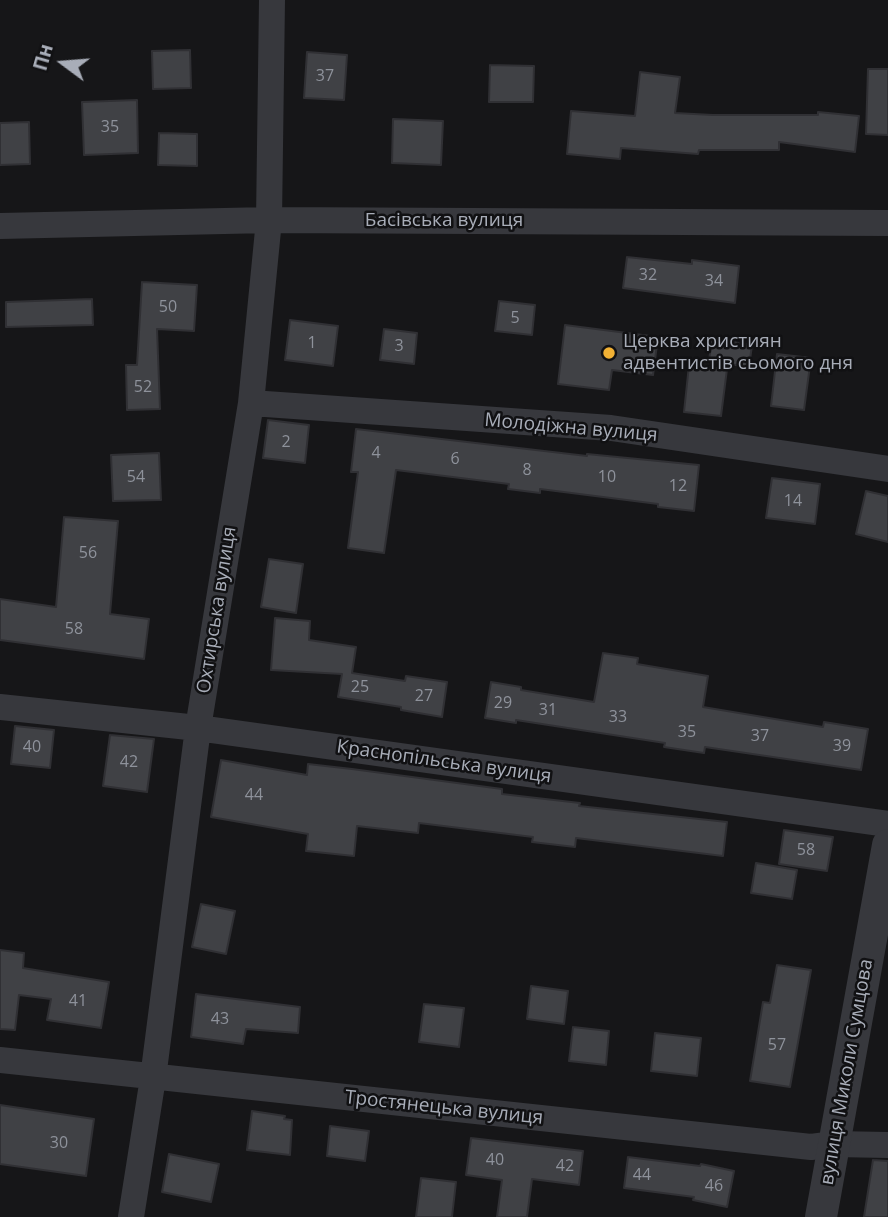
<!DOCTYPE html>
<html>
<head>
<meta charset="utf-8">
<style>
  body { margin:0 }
  #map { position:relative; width:888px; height:1217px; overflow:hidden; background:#161618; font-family:"Open Sans",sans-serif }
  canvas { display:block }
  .north { position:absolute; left:28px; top:28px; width:70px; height:70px; -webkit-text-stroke:5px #111113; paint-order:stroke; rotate:286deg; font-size:19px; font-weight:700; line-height:28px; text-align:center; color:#a8adb8 }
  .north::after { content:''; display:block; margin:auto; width:24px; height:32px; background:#a8adb8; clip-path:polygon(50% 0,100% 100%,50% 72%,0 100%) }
</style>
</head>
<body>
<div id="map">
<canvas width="888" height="1217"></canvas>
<div class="north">Пн</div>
</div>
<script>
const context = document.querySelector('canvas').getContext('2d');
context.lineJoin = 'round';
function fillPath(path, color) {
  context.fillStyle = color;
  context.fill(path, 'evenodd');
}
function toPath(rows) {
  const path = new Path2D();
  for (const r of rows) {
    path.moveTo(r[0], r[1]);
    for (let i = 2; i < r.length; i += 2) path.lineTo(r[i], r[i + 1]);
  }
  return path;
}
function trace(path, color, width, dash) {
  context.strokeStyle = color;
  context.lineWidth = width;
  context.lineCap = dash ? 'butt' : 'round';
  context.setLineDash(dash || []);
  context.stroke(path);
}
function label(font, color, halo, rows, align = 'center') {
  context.font = font + ' "Open Sans",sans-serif';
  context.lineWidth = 5;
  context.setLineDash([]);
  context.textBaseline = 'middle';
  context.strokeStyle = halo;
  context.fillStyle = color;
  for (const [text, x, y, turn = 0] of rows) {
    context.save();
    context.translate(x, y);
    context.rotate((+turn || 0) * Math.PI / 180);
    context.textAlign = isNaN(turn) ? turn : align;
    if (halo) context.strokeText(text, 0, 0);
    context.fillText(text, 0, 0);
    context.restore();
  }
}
const building = toPath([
  [190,50,191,88,153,89,152,51,190,50],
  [307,52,347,55,344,100,304,98,307,52],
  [490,65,534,66,533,102,489,102,490,65],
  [868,69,888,69,888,135,866,134,868,69],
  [640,72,680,77,675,113,713,115,818,115,818,112,859,116,855,152,779,142,779,150,699,150,698,154,621,148,620,159,567,154,571,111,635,116,640,72],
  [137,100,138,153,84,155,82,102,137,100],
  [393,119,443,121,441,165,392,163,393,119],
  [29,122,30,164,0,165,0,123,29,122],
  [159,133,197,134,197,166,158,165,159,133],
  [627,257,692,264,692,260,739,266,735,303,623,288,627,257],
  [142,282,197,285,194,331,157,329,160,409,127,410,126,365,137,365,142,282],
  [92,299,93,325,6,327,6,302,92,299],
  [499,301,535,305,532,335,495,331,499,301],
  [290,320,338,326,333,366,285,360,290,320],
  [565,325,658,337,653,375,612,370,609,390,558,384,565,325],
  [384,329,417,333,414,364,380,360,384,329],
  [712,339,752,345,749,367,709,361,712,339],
  [777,354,811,358,804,410,771,406,777,354],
  [689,365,727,369,721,416,684,412,689,365],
  [268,420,309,425,305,463,263,458,268,420],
  [356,429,587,456,587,454,699,465,694,511,658,507,658,504,540,489,540,493,508,489,509,484,396,470,384,553,348,548,358,472,351,472,356,429],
  [159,453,161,500,113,501,111,455,159,453],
  [772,478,820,484,815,524,766,518,772,478],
  [866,491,888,496,888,542,856,534,866,491],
  [64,517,118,521,110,614,149,619,144,659,0,640,0,599,56,607,64,517],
  [269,559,303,564,296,613,261,607,269,559],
  [275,618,310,621,309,640,356,647,352,673,405,681,406,676,447,682,442,717,401,710,401,707,338,697,342,674,271,670,275,618],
  [603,653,638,658,637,664,708,676,703,707,823,727,824,722,868,729,861,770,705,747,704,753,664,747,665,743,516,720,516,723,485,718,491,682,521,687,521,690,594,702,603,653],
  [15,726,54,730,50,768,11,764,15,726],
  [110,735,154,739,147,792,103,786,110,735],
  [221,760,307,775,308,764,352,769,502,789,502,794,580,803,579,806,727,822,723,856,576,838,575,847,532,842,533,837,419,823,418,833,357,826,354,856,306,851,308,834,211,817,221,760],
  [784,830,833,837,827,871,779,864,784,830],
  [756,863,797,870,792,899,751,893,756,863],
  [201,904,235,911,226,954,192,947,201,904],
  [0,950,24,953,23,968,109,982,101,1028,47,1020,51,999,19,995,15,1030,0,1029,0,950],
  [777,965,811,970,790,1087,750,1081,763,1002,770,1003,777,965],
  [531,986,568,991,564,1024,527,1019,531,986],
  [196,994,300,1007,298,1033,246,1029,243,1044,191,1037,196,994],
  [424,1004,464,1008,459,1047,419,1042,424,1004],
  [573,1027,609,1031,606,1065,569,1061,573,1027],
  [655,1033,701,1038,697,1076,651,1071,655,1033],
  [0,1105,94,1119,86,1176,0,1164,0,1105],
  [252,1111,285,1116,284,1119,292,1120,290,1155,247,1150,252,1111],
  [330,1126,369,1131,365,1161,327,1156,330,1126],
  [471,1138,583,1151,579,1185,532,1179,527,1217,497,1217,502,1180,466,1175,471,1138],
  [169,1154,219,1164,211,1202,162,1192,169,1154],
  [628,1157,700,1166,701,1164,734,1171,727,1207,693,1200,694,1197,624,1188,628,1157],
  [873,1160,888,1161,888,1217,864,1217,873,1160],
  [421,1178,456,1182,452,1217,416,1217,421,1178]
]);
fillPath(building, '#404145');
trace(building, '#303034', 2);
trace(toPath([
  [0,226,269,220,888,223],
  [251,403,611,428,888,469],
  [0,707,198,728,888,824],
  [0,1060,811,1147,834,1144,888,1145],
  [131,1217,153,1078,198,728,251,403,269,220,272,0]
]), '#37383d', 26);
trace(toPath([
  [821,1217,888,845]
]), '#37383d', 32);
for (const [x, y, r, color] of [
  [609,353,7,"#f2b134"]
]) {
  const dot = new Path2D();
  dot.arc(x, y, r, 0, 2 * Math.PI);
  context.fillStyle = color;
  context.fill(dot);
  trace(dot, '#111113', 2.5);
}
label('16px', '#8e929b', null, [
  ["37",325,76],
  ["35",110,127],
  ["32",648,275],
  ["34",714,281],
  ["50",168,307],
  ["5",515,318],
  ["1",312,343],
  ["3",399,346],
  ["52",143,387],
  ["2",286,442],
  ["4",376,453],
  ["6",455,459],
  ["8",527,470],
  ["54",136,477],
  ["10",607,477],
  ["12",678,486],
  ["14",793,501],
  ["56",88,553],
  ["58",74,629],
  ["25",360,687],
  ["27",424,696],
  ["29",503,703],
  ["31",548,710],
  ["33",618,717],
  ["35",687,732],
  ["37",760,736],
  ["39",842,746],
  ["40",32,747],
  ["42",129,762],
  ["44",254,795],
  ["58",806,850],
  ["41",78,1001],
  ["43",220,1019],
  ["57",777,1045],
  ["30",59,1143],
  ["40",495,1160],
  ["42",565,1166],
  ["44",642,1175],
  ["46",714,1186]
]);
label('19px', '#a8adb8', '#111113', [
  ["Басівська вулиця",444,221],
  ["Молодіжна вулиця",571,428,5],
  ["Охтирська вулиця",217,610,-81],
  ["Краснопільська вулиця",444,762,8],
  ["вулиця Миколи Сумцова",847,1072,-80],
  ["Тростянецька вулиця",444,1108,6]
]);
label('19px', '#a8adb8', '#111113', [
  ["Церква християн",623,342],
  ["адвентистів сьомого дня",623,364]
], 'left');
</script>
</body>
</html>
